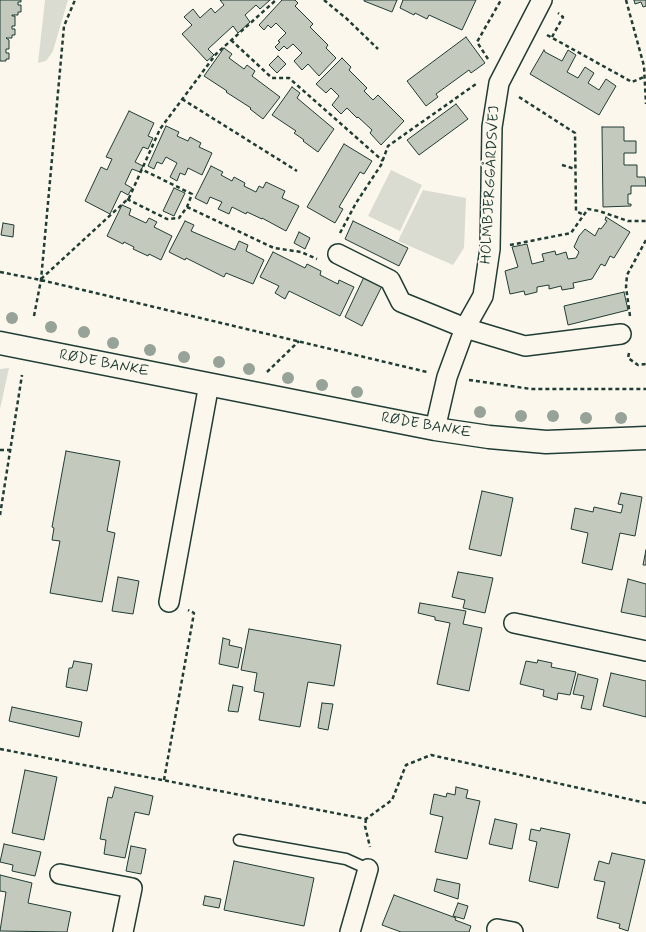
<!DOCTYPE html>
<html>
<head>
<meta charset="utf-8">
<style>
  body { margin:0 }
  canvas { display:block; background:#fbf7ec }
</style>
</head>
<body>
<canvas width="646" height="932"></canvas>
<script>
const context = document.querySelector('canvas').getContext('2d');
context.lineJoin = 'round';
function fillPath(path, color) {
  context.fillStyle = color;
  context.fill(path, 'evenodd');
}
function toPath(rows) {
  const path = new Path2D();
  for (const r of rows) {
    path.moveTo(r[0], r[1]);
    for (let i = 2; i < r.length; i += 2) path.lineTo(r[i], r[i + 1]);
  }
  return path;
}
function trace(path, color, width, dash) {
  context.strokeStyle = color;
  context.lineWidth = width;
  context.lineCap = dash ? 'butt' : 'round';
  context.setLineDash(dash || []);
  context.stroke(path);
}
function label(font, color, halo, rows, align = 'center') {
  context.font = font + ' Mynerve,sans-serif';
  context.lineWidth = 4;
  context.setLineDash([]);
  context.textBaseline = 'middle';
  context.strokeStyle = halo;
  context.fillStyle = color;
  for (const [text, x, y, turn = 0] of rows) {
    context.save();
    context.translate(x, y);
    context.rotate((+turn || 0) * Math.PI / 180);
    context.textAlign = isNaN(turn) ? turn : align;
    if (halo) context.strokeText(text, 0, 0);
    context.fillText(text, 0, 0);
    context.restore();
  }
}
fillPath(toPath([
  [45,0,68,0,53,51,46,61,38,63],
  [391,170,422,185,400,231,368,216],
  [423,190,466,198,464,248,453,265,398,241],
  [9,368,0,409,0,369]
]), '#dbdcd1');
const building = toPath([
  [0,0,21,0,21,2,18,2,18,5,21,5,21,12,18,12,18,15,12,15,12,16,15,16,15,26,12,26,12,29,15,29,15,35,12,35,12,38,6,38,9,40,9,49,6,49,6,53,9,53,9,59,6,59,6,61,0,61,0,0],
  [270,0,260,9,256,5,245,15,250,22,238,33,233,26,208,49,214,55,207,61,182,34,192,25,184,17,193,9,200,18,211,8,215,13,224,5,220,0,270,0],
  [282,0,295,0,298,3,295,6,313,24,310,27,328,45,326,48,336,58,319,76,308,64,302,70,294,61,302,53,293,44,287,49,284,46,279,51,275,47,280,42,278,41,286,33,276,23,271,28,268,25,264,30,259,25,282,0],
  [397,0,392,12,364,1,364,0,397,0],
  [403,0,476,0,462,30,429,15,427,19,415,13,414,15,400,8,403,0],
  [634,0,646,0,646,6,643,7,641,2,635,4,634,0],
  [466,37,485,63,471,73,469,70,436,94,438,97,426,106,407,81,466,37],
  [224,48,232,54,229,58,244,69,247,65,255,71,252,76,280,97,263,119,250,109,251,108,226,92,227,91,204,76,224,48],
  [544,50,545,52,562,61,568,50,576,55,567,72,578,78,585,67,594,73,588,83,599,90,606,79,616,86,599,115,530,74,544,50],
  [278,56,286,64,277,73,269,65,278,56],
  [342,58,351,67,349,70,367,88,364,91,373,100,378,95,404,121,381,145,370,133,372,130,358,117,357,118,347,108,341,114,332,105,339,96,331,88,326,93,316,84,342,58],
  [292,87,300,93,297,98,334,129,318,152,303,141,304,140,294,133,296,131,272,115,292,87],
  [456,104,468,119,419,155,407,140,456,104],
  [129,111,154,123,148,136,153,138,148,149,143,147,135,162,143,166,140,172,132,169,125,184,132,188,128,195,121,191,110,214,85,201,101,167,107,170,112,159,106,157,129,111],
  [166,126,179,132,177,136,188,141,190,137,201,143,199,147,212,153,202,175,188,168,185,175,180,173,177,181,170,177,177,163,166,157,162,164,157,162,154,169,148,166,166,126],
  [602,127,624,127,624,141,636,141,636,153,624,153,624,165,637,165,637,177,645,177,646,186,631,186,631,194,628,194,628,204,631,204,631,206,603,207,602,127],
  [344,144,372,161,364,174,360,172,339,207,343,209,335,223,307,207,344,144],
  [211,166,223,172,221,175,232,181,234,177,245,183,244,186,256,192,259,186,263,188,266,182,285,191,282,198,299,206,286,231,262,218,262,219,247,212,246,214,232,207,229,214,218,209,222,202,210,197,207,204,195,198,211,166],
  [174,188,185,193,174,216,163,211,174,188],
  [122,205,131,209,129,215,146,223,149,218,157,222,154,227,172,236,161,260,149,254,148,256,133,249,134,247,124,242,123,244,107,236,122,205],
  [606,217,630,232,614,258,610,256,605,266,601,264,592,279,573,283,574,288,562,290,561,286,549,289,549,285,537,287,537,292,525,295,524,291,510,294,505,271,518,267,512,247,527,244,532,264,544,261,542,254,555,251,556,255,566,252,568,259,576,258,579,252,574,247,579,236,585,229,595,236,599,228,601,229,607,221,605,220,606,217],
  [185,221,194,225,191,231,235,250,239,241,248,245,246,251,264,260,253,284,226,273,224,277,186,258,185,260,169,252,185,221],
  [353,221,408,248,399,266,345,239,353,221],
  [3,223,14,225,13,237,1,235,3,223],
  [299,232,310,238,305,249,294,243,299,232],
  [273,252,305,268,307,264,321,271,320,275,338,284,339,280,354,287,340,316,289,291,285,299,275,293,279,286,260,277,273,252],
  [364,277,382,286,362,326,345,317,364,277],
  [624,292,628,310,568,325,564,306,624,292],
  [66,451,120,461,107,531,115,533,102,602,50,593,60,541,52,540,54,528,52,527,66,451],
  [482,491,513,498,501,556,469,549,482,491],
  [621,493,642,497,635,536,620,533,612,570,582,563,588,533,571,529,575,508,593,512,594,507,621,513,623,505,618,504,621,493],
  [646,550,646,565,643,565,646,550],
  [458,572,493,578,485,613,463,608,465,600,452,597,458,572],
  [118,577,139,581,133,614,112,611,118,577],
  [628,579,646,584,646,617,621,612,628,579],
  [420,603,466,611,463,624,482,628,469,691,437,684,450,623,435,620,435,617,418,613,420,603],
  [249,629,341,645,334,686,308,682,300,727,259,720,264,693,254,691,257,673,241,670,249,629],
  [223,638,230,640,229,645,242,648,238,668,219,664,223,638],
  [538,660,552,663,551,667,576,672,570,695,558,693,557,700,543,696,544,690,520,684,526,661,537,663,538,660],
  [74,661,92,664,87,691,66,687,69,668,72,668,74,661],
  [611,673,646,681,646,717,603,706,611,673],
  [578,674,598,679,591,710,581,708,584,696,573,694,578,674],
  [233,685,243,687,238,712,228,711,233,685],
  [322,703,333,704,328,730,318,728,322,703],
  [12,707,82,722,79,737,9,721,12,707],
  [25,770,57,777,44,840,12,833,25,770],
  [115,787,153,796,149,815,135,812,125,858,104,854,106,840,100,839,108,797,112,798,115,787],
  [456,787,468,790,466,798,480,801,467,859,435,852,443,817,430,814,434,794,446,797,447,793,455,795,456,787],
  [495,819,517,824,512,849,489,844,495,819],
  [541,828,570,834,558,888,529,881,537,842,529,840,531,829,540,831,541,828],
  [4,844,41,852,35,876,12,871,13,865,0,862,4,844],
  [131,846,146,849,141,874,126,871,131,846],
  [612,853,645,860,628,931,619,928,620,924,597,918,605,882,594,880,599,861,609,864,612,853],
  [234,861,314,878,304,926,224,910,234,861],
  [0,875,32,883,28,903,71,912,67,932,0,931,6,892,0,891,0,875],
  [437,879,460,884,458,899,434,891,437,879],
  [394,895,456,918,455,920,471,926,469,932,401,932,382,925,394,895],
  [205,896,221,899,219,908,203,905,205,896],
  [458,903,468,906,464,919,453,916,458,903]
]);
fillPath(building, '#c4c9be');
trace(building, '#1f3d34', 1);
const lane = toPath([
  [239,840,346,859,368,869]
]);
const street = toPath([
  [338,254,390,280,401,302,465,328,525,346,621,334],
  [435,429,447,377,465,328,483,296,490,249,492,127,499,83,542,0],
  [169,602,209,384],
  [514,623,646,651],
  [60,874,132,888,123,932],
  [497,929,513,932],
  [350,932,368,869]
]);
const secondary = toPath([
  [0,343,435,429,489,437,546,442,646,438]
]);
trace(lane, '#1f3d34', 13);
trace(street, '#1f3d34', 22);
trace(secondary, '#1f3d34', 25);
trace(toPath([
  [324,0,347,19,378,49],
  [626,0,644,66,646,104],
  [547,35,632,82,644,77],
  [552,37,563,17,558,13],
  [231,40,272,78,289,78,383,161],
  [488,59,477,42,501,0],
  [519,97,575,133,576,211,584,215],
  [182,99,297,171],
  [562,165,575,169],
  [127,199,167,219,179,218,187,207,192,194,141,169],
  [187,207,274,248,301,252,317,259],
  [340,233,356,203,381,165,388,146,476,84],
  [510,245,571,233,588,209,599,211,628,221,646,221],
  [0,272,41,280,427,372],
  [41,279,129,198,160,129,216,54,276,0],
  [34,316,41,280,64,26,75,0],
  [630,316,626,287,627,275,646,240],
  [629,353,628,358,638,365,646,364],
  [267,372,299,341],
  [469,380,531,389,646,389],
  [0,450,9,450],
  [0,515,22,375],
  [0,749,366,819,392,800,406,765,431,755,646,803],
  [164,780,194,613,188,610],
  [366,819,365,826,370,847]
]), '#1f3d34', 2.5, [4, 3]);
trace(lane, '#fbf7ec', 10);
trace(street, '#fbf7ec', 19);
trace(secondary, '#fbf7ec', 22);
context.fillStyle = '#97a298';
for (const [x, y] of [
  [12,318],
  [51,327],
  [84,332],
  [113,343],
  [150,350],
  [184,357],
  [219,362],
  [249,369],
  [288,378],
  [322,385],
  [357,392],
  [480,412],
  [521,416],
  [553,416],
  [586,418],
  [621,418]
]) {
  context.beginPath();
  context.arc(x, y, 6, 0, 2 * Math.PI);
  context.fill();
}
label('15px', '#1f3d34', '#fbf7ec', [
  ["HOLMBJERGGÅRDSVEJ",491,185,-87],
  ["RØDE BANKE",104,364,11],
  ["RØDE BANKE",426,426,10]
]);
</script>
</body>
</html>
